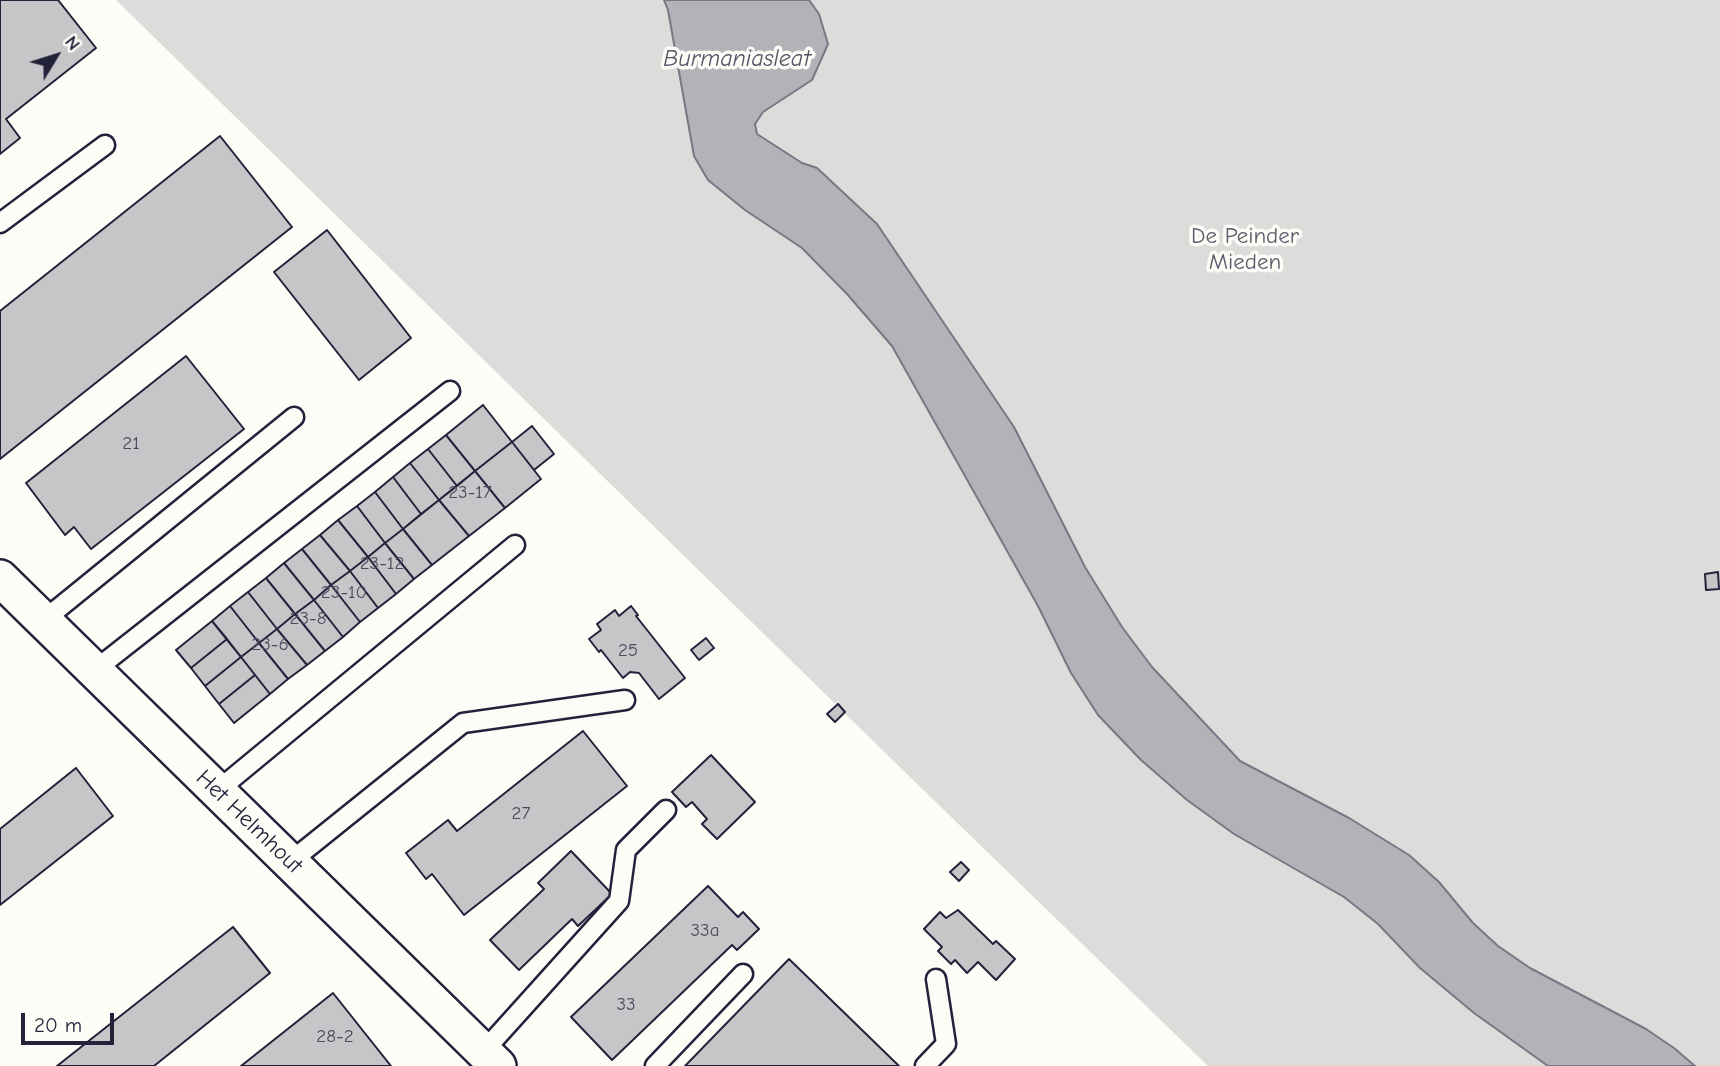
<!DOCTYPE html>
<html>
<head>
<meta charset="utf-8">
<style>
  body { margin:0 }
  #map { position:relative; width:1720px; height:1066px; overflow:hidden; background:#fdfcf7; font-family:"Comic Neue",sans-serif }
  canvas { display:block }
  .north { position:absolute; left:21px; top:21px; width:70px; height:70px; -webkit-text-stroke:5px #fdfcf7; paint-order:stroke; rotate:52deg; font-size:19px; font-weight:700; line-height:28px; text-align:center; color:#22223b }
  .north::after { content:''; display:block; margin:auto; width:24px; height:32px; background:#22223b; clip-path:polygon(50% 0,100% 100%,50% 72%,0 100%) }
  .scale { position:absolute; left:21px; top:1013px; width:93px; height:32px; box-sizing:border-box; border:4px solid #22223b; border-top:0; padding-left:9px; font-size:21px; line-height:24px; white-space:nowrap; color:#22223b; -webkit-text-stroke:5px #fdfcf7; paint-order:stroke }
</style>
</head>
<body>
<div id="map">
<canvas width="1720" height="1066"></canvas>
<div class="north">N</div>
<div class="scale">20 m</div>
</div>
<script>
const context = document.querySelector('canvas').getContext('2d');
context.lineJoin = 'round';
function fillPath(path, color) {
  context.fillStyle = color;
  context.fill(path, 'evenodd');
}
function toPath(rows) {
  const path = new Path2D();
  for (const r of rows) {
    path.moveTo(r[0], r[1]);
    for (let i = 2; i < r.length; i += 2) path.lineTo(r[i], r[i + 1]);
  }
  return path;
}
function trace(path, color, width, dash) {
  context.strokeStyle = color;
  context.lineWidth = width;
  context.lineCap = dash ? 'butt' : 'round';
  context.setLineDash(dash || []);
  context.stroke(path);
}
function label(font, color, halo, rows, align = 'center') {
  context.font = font + ' "Comic Neue",sans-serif';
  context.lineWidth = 7;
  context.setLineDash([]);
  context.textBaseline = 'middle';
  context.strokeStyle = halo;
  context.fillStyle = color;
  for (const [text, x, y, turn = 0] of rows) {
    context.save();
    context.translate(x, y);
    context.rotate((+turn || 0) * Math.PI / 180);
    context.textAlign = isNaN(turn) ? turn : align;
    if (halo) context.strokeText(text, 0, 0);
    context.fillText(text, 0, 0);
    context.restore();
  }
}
fillPath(toPath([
  [116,0,664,0,668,10,694,156,745,210,802,248,847,294,892,346,1038,606,1071,673,1098,715,1141,760,1187,800,1234,834,1344,897,1378,924,1420,968,1474,1013,1548,1066,1208,1066,912,779],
  [809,0,1720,0,1720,1066,1695,1066,1674,1048,1646,1029,1530,968,1498,946,1473,923,1439,882,1409,855,1288,785,1240,761,1152,667,1122,628,1085,567,979,375,877,224,817,168,802,163,757,134,755,124,763,112,812,80,828,44,819,14]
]), '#dddcdb');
const water = toPath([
  [664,0,809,0,819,14,828,44,812,80,763,112,755,124,757,134,802,163,817,168,877,224,1014,427,1085,567,1122,627,1152,667,1240,761,1349,818,1409,855,1439,882,1473,923,1498,946,1530,968,1646,1029,1674,1048,1695,1066,1548,1066,1474,1013,1420,968,1378,924,1344,897,1234,834,1187,800,1141,760,1098,715,1071,673,1038,606,892,346,847,294,802,248,745,210,708,180,694,156,668,10,664,0]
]);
fillPath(water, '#b2b2b7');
trace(water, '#787885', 2);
const building = toPath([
  [0,0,58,0,96,48,6,119,20,138,0,154,0,0],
  [220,136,292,227,0,459,0,311,220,136],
  [327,230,411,338,359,380,274,272,327,230],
  [186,356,244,429,91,549,74,527,65,535,26,483,186,356],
  [483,405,512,442,475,471,446,435,483,405],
  [532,426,554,454,534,470,512,442,532,426],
  [446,435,475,471,457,486,428,449,446,435],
  [512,442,541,479,505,508,475,471,512,442],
  [428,449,457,486,439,500,410,463,428,449],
  [410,463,439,500,421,514,393,477,410,463],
  [475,471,505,508,469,536,439,500,475,471],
  [393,477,421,514,403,529,375,492,393,477],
  [375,492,403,529,385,543,357,506,375,492],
  [439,500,469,536,432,565,403,529,439,500],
  [357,506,385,543,368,557,338,520,357,506],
  [338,520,368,557,350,571,320,535,338,520],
  [403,529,432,565,414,579,385,543,403,529],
  [320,535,350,571,331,585,302,549,320,535],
  [385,543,414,579,396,594,368,557,385,543],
  [302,549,331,585,314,600,284,563,302,549],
  [368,557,396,594,378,608,350,571,368,557],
  [284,563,314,600,295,614,266,578,284,563],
  [350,571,378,608,360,622,331,585,350,571],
  [1718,572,1719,589,1706,590,1705,574,1718,572],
  [266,578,295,614,277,629,248,592,266,578],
  [331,585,360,622,343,637,314,600,331,585],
  [248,592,277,629,259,643,230,606,248,592],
  [314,600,343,637,325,651,295,614,314,600],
  [230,606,259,643,241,657,212,621,230,606],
  [631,606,638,615,636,616,685,678,659,699,639,673,630,672,623,678,601,650,599,652,589,639,601,630,597,624,615,610,619,616,631,606],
  [295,614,325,651,307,665,277,629,295,614],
  [212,621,227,639,191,668,176,650,212,621],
  [277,629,307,665,288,679,259,643,277,629],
  [706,638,714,648,699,660,691,650,706,638],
  [227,639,241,657,205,686,191,668,227,639],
  [259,643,288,679,270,694,241,657,259,643],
  [241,657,255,675,219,704,205,686,241,657],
  [255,675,270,694,234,723,219,704,255,675],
  [838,704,845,712,835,722,827,714,838,704],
  [583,731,627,786,464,915,432,874,426,879,406,853,448,820,457,831,583,731],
  [711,755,755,802,717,839,702,824,707,819,692,802,686,807,672,792,711,755],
  [76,768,113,816,0,905,0,829,76,768],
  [571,851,612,894,578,926,572,919,519,970,490,940,544,889,538,883,571,851],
  [961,862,969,870,959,881,950,872,961,862],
  [708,886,738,917,743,912,759,929,737,950,732,945,612,1060,571,1017,708,886],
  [958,910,993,944,996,941,1015,959,996,980,978,962,967,973,955,960,951,964,938,951,942,947,924,929,940,912,946,918,958,910],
  [233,927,270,973,154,1066,57,1066,233,927],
  [789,959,899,1066,685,1066,789,959],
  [333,993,391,1066,241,1066,333,993]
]);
fillPath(building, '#c6c6c8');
trace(building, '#22223b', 2);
const service = toPath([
  [0,223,105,145],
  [44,620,294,417],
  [95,670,450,391],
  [217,791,515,545],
  [290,862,463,723,625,700],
  [483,1052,619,901,626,850,666,810],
  [655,1066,743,974],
  [925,1066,946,1044,936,979]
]);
const minor = toPath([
  [0,578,498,1066]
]);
trace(service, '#22223b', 23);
trace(minor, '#22223b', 40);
trace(service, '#fdfcf7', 18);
trace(minor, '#fdfcf7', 35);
label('19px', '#4b4b5e', null, [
  ["21",131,444],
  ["23-17",470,493],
  ["23-12",382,564],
  ["23-10",344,593],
  ["23-8",308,619],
  ["23-6",270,645],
  ["25",628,651],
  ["27",521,814],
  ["33a",705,931],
  ["33",626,1005],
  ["28-2",335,1037]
]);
label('23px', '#5a5a6b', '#fdfcf7', [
  ["De Peinder",1245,236],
  ["Mieden",1245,262]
]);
label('23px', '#22223b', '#fdfcf7', [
  ["Het Helmhout",249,822,44]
]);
label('italic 24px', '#545466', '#fdfcf7', [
  ["Burmaniasleat",737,59]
]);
</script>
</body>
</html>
